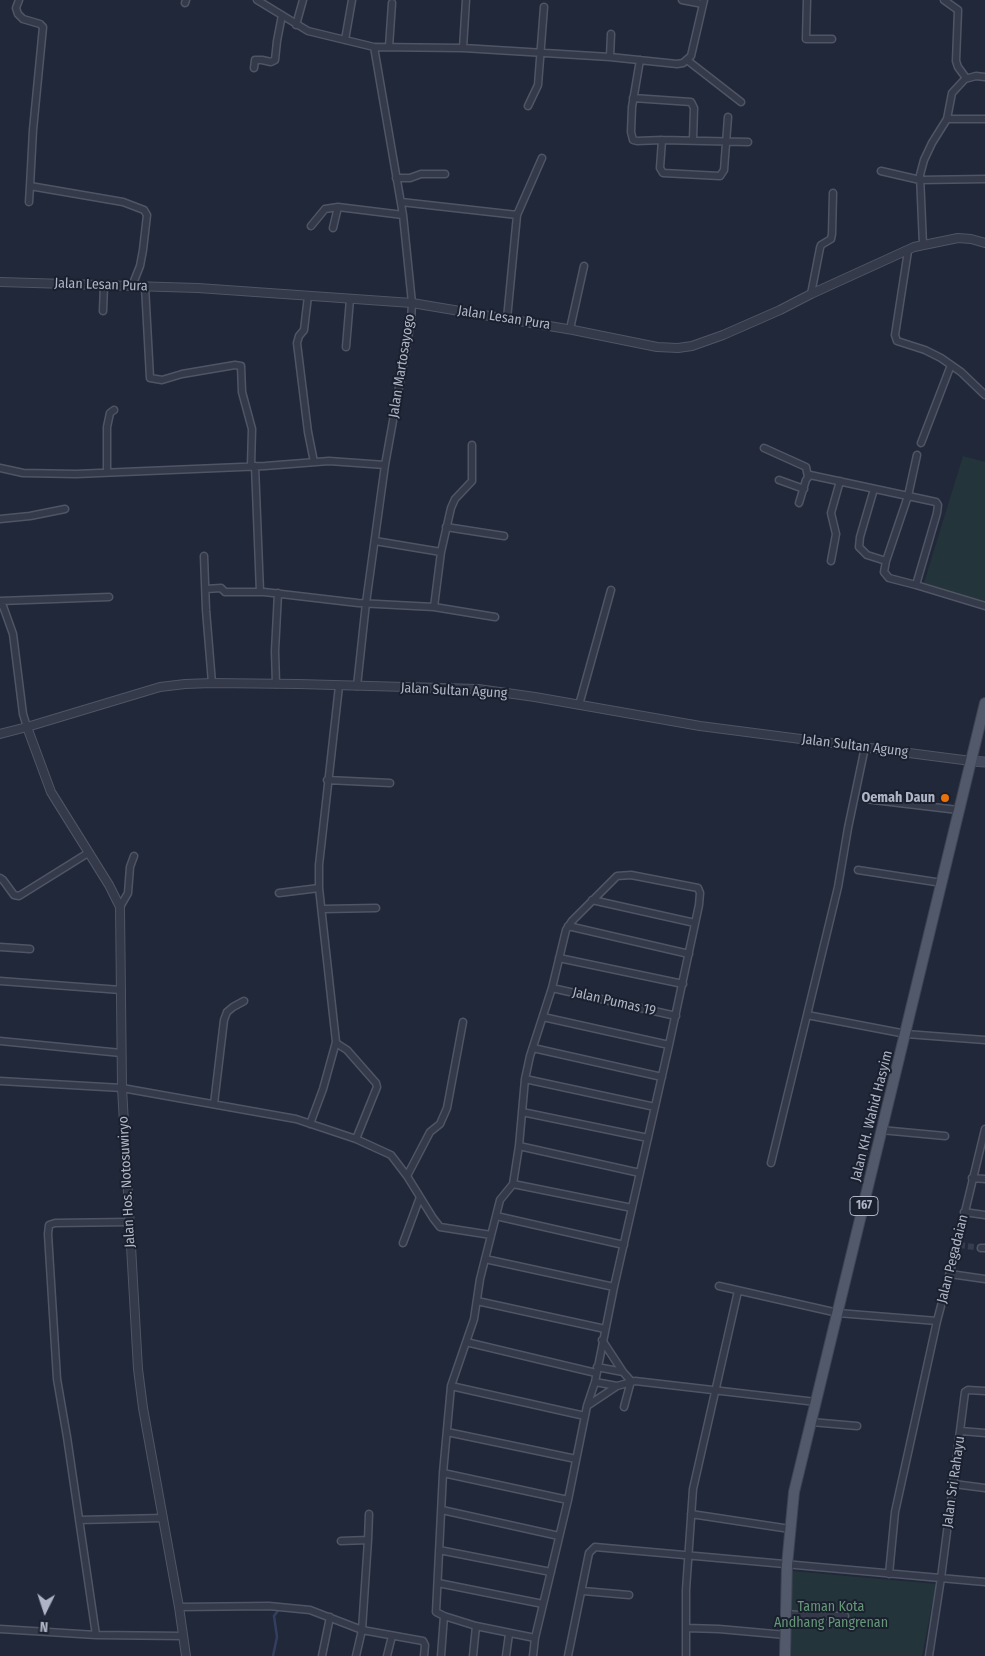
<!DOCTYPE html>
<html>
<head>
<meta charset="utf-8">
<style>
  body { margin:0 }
  #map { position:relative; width:985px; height:1656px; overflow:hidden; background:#212839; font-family:"Fira Sans Condensed",sans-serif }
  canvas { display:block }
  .north { position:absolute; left:20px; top:1586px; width:50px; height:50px; -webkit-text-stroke:4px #1a202e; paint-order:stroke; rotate:184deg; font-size:14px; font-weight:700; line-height:20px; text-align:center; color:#afb5c6 }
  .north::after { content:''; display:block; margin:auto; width:18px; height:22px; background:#afb5c6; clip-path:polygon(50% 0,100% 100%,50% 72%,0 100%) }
</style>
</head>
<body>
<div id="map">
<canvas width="985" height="1656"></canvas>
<div class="north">N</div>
</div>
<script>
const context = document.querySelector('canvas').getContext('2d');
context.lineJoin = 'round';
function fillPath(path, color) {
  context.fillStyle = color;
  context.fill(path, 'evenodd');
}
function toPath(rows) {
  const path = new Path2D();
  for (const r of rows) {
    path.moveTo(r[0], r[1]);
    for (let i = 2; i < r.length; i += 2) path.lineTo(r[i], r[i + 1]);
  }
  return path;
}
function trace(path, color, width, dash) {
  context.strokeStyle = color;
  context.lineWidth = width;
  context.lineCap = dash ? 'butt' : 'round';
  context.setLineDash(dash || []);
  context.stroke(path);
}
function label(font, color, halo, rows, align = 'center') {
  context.font = font + ' "Fira Sans Condensed",sans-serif';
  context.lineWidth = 4;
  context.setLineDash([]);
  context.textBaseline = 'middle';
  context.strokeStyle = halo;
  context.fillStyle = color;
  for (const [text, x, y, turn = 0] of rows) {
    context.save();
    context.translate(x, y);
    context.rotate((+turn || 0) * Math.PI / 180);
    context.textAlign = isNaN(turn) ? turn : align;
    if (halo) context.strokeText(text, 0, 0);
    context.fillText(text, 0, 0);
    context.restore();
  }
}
fillPath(toPath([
  [963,456,985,462,985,603,924,583],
  [791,1571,936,1584,922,1656,789,1656]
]), '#23353b');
trace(toPath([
  [273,1656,277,1637,274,1616,280,1608]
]), '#323f5f', 2.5);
trace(toPath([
  [959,1245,981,1248]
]), '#363d4e', 6, [6, 3]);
const minor = toPath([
  [19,0,16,8,18,14,23,19,40,24,43,27,33,130,30,186],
  [257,0,308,31,374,47,403,215,412,303,411,321,385,465,366,603,357,686],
  [682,0,703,4],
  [807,0,806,39,832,39],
  [944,0,958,10,956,61,958,67,966,78],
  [185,3,186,0],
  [296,25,303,0],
  [345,40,352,0],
  [374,47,463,48,610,57,677,64,683,63,691,56,704,0],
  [389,47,392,3],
  [463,48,466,0],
  [610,57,611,34],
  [640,60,632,107,631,132,633,140,637,141,662,140,748,142],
  [687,60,741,102],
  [254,68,255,60,262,60,271,62,275,60,277,41,282,15],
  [633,98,691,102,694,108,693,140],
  [528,106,538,85,544,7],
  [947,119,985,119],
  [662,140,660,168,663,173,720,176,724,170,728,117],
  [881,171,920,180,985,179],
  [396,178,410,178,421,174,445,174],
  [29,202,30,186,123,202,144,210,147,215,143,250,140,266,132,286],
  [401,202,517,215,542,158],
  [311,226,325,209,338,207],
  [333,228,338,207,403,215],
  [923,245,920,175,924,160,932,143,947,119,952,93,965,79,976,76,985,77],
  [908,251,895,335,897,341,925,350,941,358,961,372,985,395],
  [145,286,150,378,162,380,182,374,235,365,241,366,242,392,252,429,251,466],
  [811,294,820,248,821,245,831,239,832,234,833,193],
  [308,296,304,330,299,336,297,343,308,432,314,462],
  [103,311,104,285],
  [507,319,517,215],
  [570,329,584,266],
  [346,347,350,299],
  [921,443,951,365],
  [764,448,806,467,808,477],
  [255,466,260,592],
  [0,468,23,473,76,474,265,466,329,461,385,465],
  [107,472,107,427,110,413,114,410],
  [779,480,804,489],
  [874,489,860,537,859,547,867,555,886,561],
  [799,503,806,480,810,475,936,502,938,505,937,513,916,585,985,606],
  [0,519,30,516,65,509],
  [446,527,504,536],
  [375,541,441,552],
  [204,556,206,610,212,683],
  [831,561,836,534,831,513,840,481],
  [916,585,889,578,884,572,886,561,908,496,917,455],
  [206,589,221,588,225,592,264,592,358,603,434,607,495,617],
  [0,601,109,597],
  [0,605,3,606,13,634,23,714,27,727],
  [434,607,441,552,451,508,455,499,472,481,472,445],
  [276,684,275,651,278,593],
  [579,705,611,590],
  [327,780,390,783],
  [865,799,958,810],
  [858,870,942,883],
  [0,878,3,880,14,895,19,896,88,853],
  [279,893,319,888],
  [592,900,695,923],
  [120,907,128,893,130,867,134,856],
  [323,909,376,908],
  [568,926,689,954],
  [0,947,30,949],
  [559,958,683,984],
  [0,981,121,990],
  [552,988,676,1016],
  [807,1015,838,887,848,828,865,747],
  [543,1017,669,1045],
  [0,1041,121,1053],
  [336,1043,347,1050,376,1083,377,1087,356,1139],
  [533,1048,662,1077],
  [525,1079,655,1107],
  [0,1081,122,1088,296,1119,356,1139,391,1155,407,1176,433,1218,440,1227,491,1235],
  [214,1104,224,1020,227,1012,233,1007,244,1001],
  [522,1112,648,1138],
  [310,1124,323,1089,336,1042,319,888,319,865,339,686],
  [881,1130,945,1136],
  [519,1146,640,1173],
  [771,1163,807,1015,906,1034,985,1040],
  [407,1176,430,1132,440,1124,447,1108,463,1022],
  [972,1178,985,1179],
  [513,1184,632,1208],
  [964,1212,985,1215],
  [496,1216,624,1245],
  [403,1243,420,1197],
  [981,1248,985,1248],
  [485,1259,614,1287],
  [950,1274,985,1279],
  [719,1286,838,1313,937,1321,957,1245,985,1129],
  [477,1301,605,1329],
  [602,1340,623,1372],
  [466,1342,596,1373],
  [597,1367,623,1372,631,1381],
  [595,1382,617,1386,635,1381,816,1402],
  [451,1386,585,1416],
  [587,1406,617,1386],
  [624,1407,631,1381],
  [811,1422,857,1426],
  [961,1431,985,1433],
  [447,1432,576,1459],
  [443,1473,568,1500],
  [954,1484,985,1488],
  [442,1510,559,1536],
  [691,1514,790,1529],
  [79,1520,163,1518],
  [368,1540,369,1514],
  [341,1541,368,1540,362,1630,356,1656],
  [439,1550,551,1572],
  [889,1574,895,1512,937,1321],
  [438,1583,543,1604],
  [583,1591,629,1595],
  [179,1607,269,1606,310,1610,362,1630,423,1641,425,1645,424,1656],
  [787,1614,810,1616,845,1616],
  [687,1628,719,1629,786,1635],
  [0,1629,96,1635,183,1636],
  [96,1635,67,1437,57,1379,48,1234,49,1225,55,1223,129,1222],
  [322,1656,330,1617],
  [387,1656,392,1636],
  [441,1656,444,1616],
  [473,1656,476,1626],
  [506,1656,509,1634],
  [533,1656,535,1638,568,1500,587,1406,595,1382,614,1287,669,1045,699,905,700,893,698,888,631,875,617,876,572,921,566,930,552,988,530,1056,525,1079,519,1146,513,1184,500,1200,480,1279,474,1319,451,1386,443,1473,436,1612,444,1616,476,1626,535,1638],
  [568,1656,589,1553,595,1547,985,1582],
  [686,1656,686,1590,693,1489,738,1291],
  [929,1656,941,1578,965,1392,968,1390,985,1391]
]);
const tertiary = toPath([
  [0,282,198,288,412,303,573,330,657,347,678,348,692,346,723,335,780,310,811,294,914,247,958,238,971,239,985,243],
  [27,727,51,792,109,885,120,907,122,1088,138,1369,143,1408,179,1607,186,1656],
  [0,734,27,727,160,687,185,684,212,683,298,684,478,689,535,697,700,726,971,761]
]);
const secondary = toPath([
  [971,761,985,762]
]);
const primary = toPath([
  [785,1656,787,1565,794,1492,985,703]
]);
trace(minor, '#4f5564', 9);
trace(tertiary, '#4f5564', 10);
trace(secondary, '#4f5564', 11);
trace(primary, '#3e4453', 12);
trace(minor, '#353a4a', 6);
trace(tertiary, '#353a4a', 8);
trace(secondary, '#42495d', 9);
trace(primary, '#52596a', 10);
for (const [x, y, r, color] of [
  [945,798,5,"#e8710a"]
]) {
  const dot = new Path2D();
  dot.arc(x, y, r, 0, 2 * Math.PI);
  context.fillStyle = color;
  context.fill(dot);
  trace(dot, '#1a202e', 2);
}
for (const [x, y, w] of [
  [864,1206,28]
]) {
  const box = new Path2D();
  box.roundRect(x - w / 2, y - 9.5, w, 19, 4);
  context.fillStyle = '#1a202e';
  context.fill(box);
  trace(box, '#afb5c6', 1);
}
label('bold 12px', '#afb5c6', null, [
  ["167",864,1206]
]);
label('14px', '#afb5c6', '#1a202e', [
  ["Jalan Lesan Pura",101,285,2],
  ["Jalan Lesan Pura",504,318,9],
  ["Jalan Martosayogo",402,366,-81],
  ["Jalan Sultan Agung",454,691,3],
  ["Jalan Sultan Agung",855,746,7],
  ["Jalan Pumas 19",614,1002,13],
  ["Jalan KH. Wahid Hasyim",872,1116,-76],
  ["Jalan Hos. Notosuwiryo",127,1182,-93],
  ["Jalan Pegadaian",953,1259,-76],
  ["Jalan Sri Rahayu",954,1482,-82]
]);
label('bold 14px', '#afb5c6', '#1a202e', [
  ["Oemah Daun",935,798]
], 'right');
label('14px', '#669778', '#1a202e', [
  ["Taman Kota",831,1607],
  ["Andhang Pangrenan",831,1623]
]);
</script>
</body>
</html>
